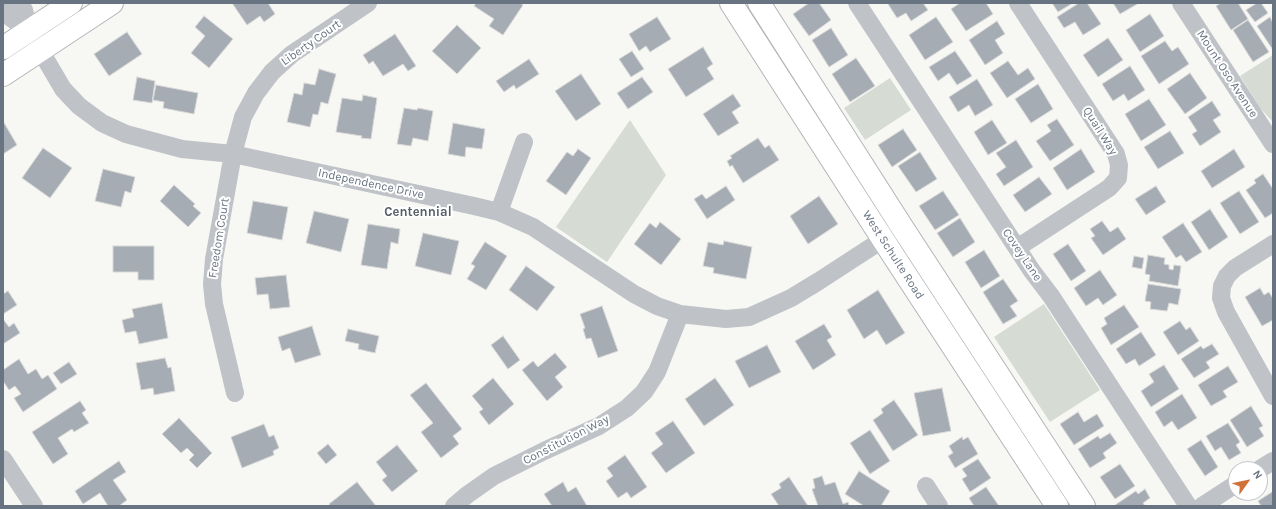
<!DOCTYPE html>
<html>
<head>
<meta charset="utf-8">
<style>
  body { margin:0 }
  #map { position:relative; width:1276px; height:509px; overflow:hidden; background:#f7f7f4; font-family:Karla,sans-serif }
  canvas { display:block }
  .frame { position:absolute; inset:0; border:4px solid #697482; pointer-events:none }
  .north { position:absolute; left:1228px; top:461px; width:40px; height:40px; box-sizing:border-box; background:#fff; border:1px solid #c3c7cd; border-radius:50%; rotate:57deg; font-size:11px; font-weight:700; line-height:16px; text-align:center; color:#697482 }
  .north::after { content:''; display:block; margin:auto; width:14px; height:18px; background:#d1713a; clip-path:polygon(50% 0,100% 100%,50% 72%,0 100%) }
</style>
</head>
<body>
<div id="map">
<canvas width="1276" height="509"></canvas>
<div class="frame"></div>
<div class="north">N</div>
</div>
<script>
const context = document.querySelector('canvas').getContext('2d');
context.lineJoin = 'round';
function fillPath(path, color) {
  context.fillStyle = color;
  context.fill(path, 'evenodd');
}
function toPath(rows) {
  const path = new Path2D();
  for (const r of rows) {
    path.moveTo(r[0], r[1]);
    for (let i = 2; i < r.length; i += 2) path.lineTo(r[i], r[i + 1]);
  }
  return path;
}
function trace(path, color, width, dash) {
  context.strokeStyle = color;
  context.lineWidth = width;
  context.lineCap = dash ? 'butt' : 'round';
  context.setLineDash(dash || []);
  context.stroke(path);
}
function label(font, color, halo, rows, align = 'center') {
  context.font = font + ' Karla,sans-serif';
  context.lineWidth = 4;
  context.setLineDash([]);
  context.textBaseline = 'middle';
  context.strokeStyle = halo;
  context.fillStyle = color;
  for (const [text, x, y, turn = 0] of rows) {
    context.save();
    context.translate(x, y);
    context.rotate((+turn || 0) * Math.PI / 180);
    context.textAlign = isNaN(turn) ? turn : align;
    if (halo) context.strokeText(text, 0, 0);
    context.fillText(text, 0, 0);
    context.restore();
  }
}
fillPath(toPath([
  [1273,55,1273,122,1260,108,1240,76],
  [890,78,911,110,865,140,844,108],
  [630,120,666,175,607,262,556,227],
  [1044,304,1100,390,1050,422,994,337]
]), '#d6dbd4');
const building = toPath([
  [232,3,268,3,275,14,264,22,260,16,247,25,232,3],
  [476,3,520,3,523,5,503,35,489,26,494,19,474,6,476,3],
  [809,3,819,3,831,20,809,36,793,14,809,3],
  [890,3,923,3,928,10,911,21,906,13,897,18,888,4,890,3],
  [960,3,986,3,993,14,966,31,951,9,960,3],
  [1052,3,1073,3,1058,12,1052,3],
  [1079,3,1087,3,1101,24,1083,35,1075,22,1064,28,1057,17,1079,3],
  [1113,3,1139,3,1120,14,1113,3],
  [1221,3,1238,3,1248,19,1231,30,1216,6,1221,3],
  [1257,3,1261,3,1268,13,1255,22,1246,10,1257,3],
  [1150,14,1164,36,1140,52,1126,30,1150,14],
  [204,16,233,39,209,68,191,53,205,36,195,27,204,16],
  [657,17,671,39,650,52,646,46,639,51,629,34,657,17],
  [936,17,953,42,925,60,909,35,936,17],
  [1270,17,1273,23,1273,50,1257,26,1270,17],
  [1248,20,1269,52,1253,62,1233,30,1248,20],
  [997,21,1005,34,995,40,1003,53,985,65,969,40,997,21],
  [457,25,481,48,457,74,432,51,457,25],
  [831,28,848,55,829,67,812,40,831,28],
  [127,32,142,54,109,76,94,54,127,32],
  [395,34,416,66,408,71,403,64,383,76,373,61,369,64,363,55,395,34],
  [1108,38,1123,60,1098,77,1083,55,1108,38],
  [1165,41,1172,51,1178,47,1189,64,1159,84,1141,56,1165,41],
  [703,47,713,64,707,68,714,79,686,97,668,69,703,47],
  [632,51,644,69,631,77,619,59,632,51],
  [955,51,972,76,957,85,949,73,938,81,929,67,955,51],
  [856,58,875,86,850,102,832,74,856,58],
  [529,59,539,74,516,89,514,85,504,92,496,81,529,59],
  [1008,61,1018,75,1028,68,1035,79,1007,98,990,73,1008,61],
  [1130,66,1145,90,1128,101,1124,94,1113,101,1102,84,1130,66],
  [319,69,336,74,328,104,321,102,318,115,313,114,310,127,287,122,294,93,302,95,304,83,315,85,319,69],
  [1190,73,1207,98,1185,114,1167,89,1190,73],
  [581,74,601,104,576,121,555,91,581,74],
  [137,77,155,81,152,103,133,100,137,77],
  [642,77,653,92,628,109,617,93,642,77],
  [977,79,993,105,975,116,969,105,958,112,949,97,977,79],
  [1038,84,1053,109,1031,123,1015,99,1038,84],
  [156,85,198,93,194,114,163,108,164,102,153,100,156,85],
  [733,94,741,106,732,112,739,123,718,136,703,114,733,94],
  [363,95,377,98,371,139,361,138,362,136,336,132,342,98,362,101,363,95],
  [1149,99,1166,125,1141,141,1125,114,1149,99],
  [1212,101,1221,115,1213,120,1221,132,1200,146,1192,134,1197,131,1188,117,1212,101],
  [404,108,417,110,418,108,433,111,428,141,413,138,411,146,397,144,404,108],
  [1057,119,1074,145,1050,161,1036,141,1051,131,1047,125,1057,119],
  [992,120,1007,143,988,155,974,132,992,120],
  [3,121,17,145,3,154,3,121],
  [453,123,485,129,482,149,466,147,465,157,448,154,453,123],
  [903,129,917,150,892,167,878,145,903,129],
  [1170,131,1184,153,1158,169,1144,147,1170,131],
  [758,138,765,148,769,145,779,160,743,183,732,165,730,167,727,161,732,158,730,156,758,138],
  [1016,140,1033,167,1004,186,996,174,1006,167,996,153,1016,140],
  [43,148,72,168,50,198,22,178,43,148],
  [578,149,591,158,566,195,546,181,567,152,573,156,578,149],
  [1081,149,1095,172,1067,190,1053,168,1081,149],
  [1234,149,1245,167,1212,188,1201,171,1234,149],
  [920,152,937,179,916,192,898,166,920,152],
  [103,169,135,177,131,193,125,191,121,207,95,201,103,169],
  [1263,174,1273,189,1273,213,1265,218,1246,190,1256,183,1254,180,1263,174],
  [1039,177,1052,194,1025,212,1013,195,1039,177],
  [174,185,195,204,193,206,201,213,188,227,160,201,174,185],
  [726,186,735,200,707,219,694,199,702,194,706,199,726,186],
  [1156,186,1166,202,1146,215,1135,199,1156,186],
  [943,191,959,215,935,230,919,206,943,191],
  [1239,191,1259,222,1240,234,1220,203,1239,191],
  [819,196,838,224,808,244,790,216,819,196],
  [253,201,288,207,282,240,247,233,253,201],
  [1210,209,1228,237,1209,250,1191,222,1210,209],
  [314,211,349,219,341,252,306,243,314,211],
  [960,218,975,242,953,257,937,233,960,218],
  [1102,221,1110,232,1118,227,1126,239,1103,255,1091,238,1095,236,1090,229,1102,221],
  [660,222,681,239,661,265,634,244,650,223,656,228,660,222],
  [1183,223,1202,252,1186,262,1181,255,1176,258,1162,237,1183,223],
  [368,224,400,229,398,244,391,242,387,269,361,265,368,224],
  [423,233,459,241,451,275,415,266,423,233],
  [724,241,752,247,746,279,713,273,714,268,703,266,708,242,723,245,724,241],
  [485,242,507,256,486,290,467,279,475,266,471,264,485,242],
  [1068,244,1086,271,1071,281,1053,254,1068,244],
  [113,246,154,246,154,280,138,280,138,272,113,272,113,246],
  [984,250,1000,276,981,288,965,262,984,250],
  [1148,255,1165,258,1164,264,1169,265,1169,269,1173,270,1174,265,1181,266,1178,286,1149,281,1150,275,1145,274,1148,255],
  [1134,256,1144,258,1142,269,1132,267,1134,256],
  [526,266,555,287,537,311,509,290,526,266],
  [1100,270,1117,295,1103,305,1098,298,1086,306,1074,288,1100,270],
  [286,275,290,307,270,309,268,294,257,295,255,278,286,275],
  [1003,279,1018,301,1010,306,1017,316,1003,324,983,292,1003,279],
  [1148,284,1181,289,1178,305,1169,303,1167,311,1150,309,1151,302,1145,301,1148,284],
  [1260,288,1264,295,1269,292,1273,299,1273,320,1262,326,1245,297,1260,288],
  [878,290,905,333,886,345,877,330,864,339,847,310,878,290],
  [8,291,17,305,3,314,3,294,8,291],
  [162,303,168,338,139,344,136,331,125,333,122,320,134,317,132,309,162,303],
  [1124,305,1139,327,1111,345,1101,328,1107,324,1104,318,1124,305],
  [602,306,618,351,598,358,591,338,586,339,583,329,585,328,580,314,602,306],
  [3,319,9,327,14,323,20,333,3,344,3,319],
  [1180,321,1186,330,1190,327,1199,341,1178,355,1163,332,1180,321],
  [824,324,832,337,827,340,836,355,813,370,795,341,824,324],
  [312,326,321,355,295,363,290,348,282,351,278,337,312,326],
  [348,329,379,336,375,353,358,349,359,344,345,341,348,329],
  [1141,332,1156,355,1139,366,1135,359,1126,364,1116,349,1141,332],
  [503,336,520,360,508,369,491,345,503,336],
  [1212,344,1219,354,1206,362,1210,368,1194,378,1181,359,1201,346,1203,349,1212,344],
  [767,345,781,372,749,388,735,361,767,345],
  [555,353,567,367,555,377,563,387,547,401,522,370,533,361,538,367,555,353],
  [165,358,168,368,171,367,175,391,154,395,153,388,141,390,136,363,165,358],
  [19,359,28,374,36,369,42,379,48,375,57,389,23,412,14,398,21,394,15,386,9,390,3,381,3,370,19,359],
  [69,362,77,374,61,384,53,373,69,362],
  [1164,365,1179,389,1151,407,1141,391,1154,382,1149,374,1164,365],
  [1228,366,1238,382,1223,391,1227,397,1211,406,1198,385,1228,366],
  [493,378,514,404,489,425,479,412,483,409,472,396,493,378],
  [715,378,734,405,704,426,685,399,715,378],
  [426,383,462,429,453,436,459,444,441,458,421,432,433,423,410,395,426,383],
  [942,388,951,431,923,436,914,393,942,388],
  [1182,394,1197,418,1178,430,1172,421,1164,427,1155,412,1182,394],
  [894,400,918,435,893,451,873,420,883,413,881,409,894,400],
  [80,401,86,410,82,413,89,423,74,432,72,429,58,438,68,454,53,464,32,432,80,401],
  [1251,406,1263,426,1259,428,1264,436,1247,447,1230,420,1251,406],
  [1078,412,1084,422,1097,414,1104,426,1074,445,1060,424,1078,412],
  [179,418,212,453,197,468,189,460,194,455,187,448,181,453,162,434,179,418],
  [673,421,695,453,666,473,651,453,663,444,655,433,673,421],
  [1228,423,1240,442,1236,445,1241,453,1229,460,1221,447,1215,451,1206,436,1228,423],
  [264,424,269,437,274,435,279,448,273,451,274,455,242,468,231,437,264,424],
  [870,430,890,461,870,474,850,443,870,430],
  [1110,433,1117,443,1103,453,1106,458,1090,468,1078,449,1098,436,1100,439,1110,433],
  [962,437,963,440,968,437,978,454,955,468,948,456,953,453,949,446,962,437],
  [1201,440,1218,467,1205,476,1187,449,1201,440],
  [328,444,337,455,326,464,317,453,328,444],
  [397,445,418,471,392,492,382,480,387,476,376,462,397,445],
  [625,455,647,487,631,498,627,492,618,498,606,481,613,476,607,468,625,455],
  [978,459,991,478,970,492,962,479,967,476,962,469,978,459],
  [119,461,126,472,113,480,127,500,119,506,108,506,100,493,83,504,75,491,119,461],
  [1120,464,1135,486,1115,499,1100,477,1120,464],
  [859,471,890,491,881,506,864,506,845,494,859,471],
  [822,476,825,485,835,482,843,504,848,502,849,506,818,506,812,489,815,488,813,479,822,476],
  [789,477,808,506,779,506,771,494,781,488,779,484,789,477],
  [357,482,376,506,330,506,329,504,357,482],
  [563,482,568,492,576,487,587,506,552,506,544,494,563,482],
  [986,487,999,506,974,506,969,498,986,487],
  [1145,489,1150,498,1143,503,1145,506,1115,506,1115,505,1136,491,1138,494,1145,489],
  [1272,492,1273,494,1273,506,1261,506,1258,501,1272,492]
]);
fillPath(building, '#a6acb3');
trace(building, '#d8d8d7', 1);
const major = toPath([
  [731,3,893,255,1057,506],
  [759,3,902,227,1084,506],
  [3,48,71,3],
  [3,75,112,3]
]);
trace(major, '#b2b6ba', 24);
trace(toPath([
  [19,3,24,10,29,31,63,89,79,106,102,123,126,134,182,149,233,154,474,206,499,212,533,227,634,294,657,306,680,314,726,319,749,317,791,298,819,281,902,227],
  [857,3,1032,271,1051,296,1188,506],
  [1181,3,1273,144],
  [3,5,11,18,29,31],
  [499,212,524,142],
  [1273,244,1235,268,1227,276,1222,286,1221,298,1226,312,1273,396],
  [1017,248,1109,188,1118,178,1119,165,1116,154,1018,3],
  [235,393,214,304,212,284,214,259,233,154,243,117,256,93,272,72,292,54,368,3],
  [3,459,34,506],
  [1260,469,1273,461],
  [926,486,939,506],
  [454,506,467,495,494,476,544,451,599,426,627,408,644,392,657,372,680,314],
  [1202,506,1236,484]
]), '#bfc2c6', 18);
trace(major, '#fff', 22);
label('12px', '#697482', '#fff', [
  ["Liberty Court",311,43,-35],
  ["Mount Oso Avenue",1227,74,57],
  ["Quail Way",1100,131,58],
  ["Independence Drive",371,184,12],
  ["Freedom Court",219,238,-81],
  ["West Schulte Road",893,255,57],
  ["Covey Lane",1022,255,56],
  ["Constitution Way",566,440,-27]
]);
label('bold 13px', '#565e68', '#fff', [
  ["Centennial",418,212]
]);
</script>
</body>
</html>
